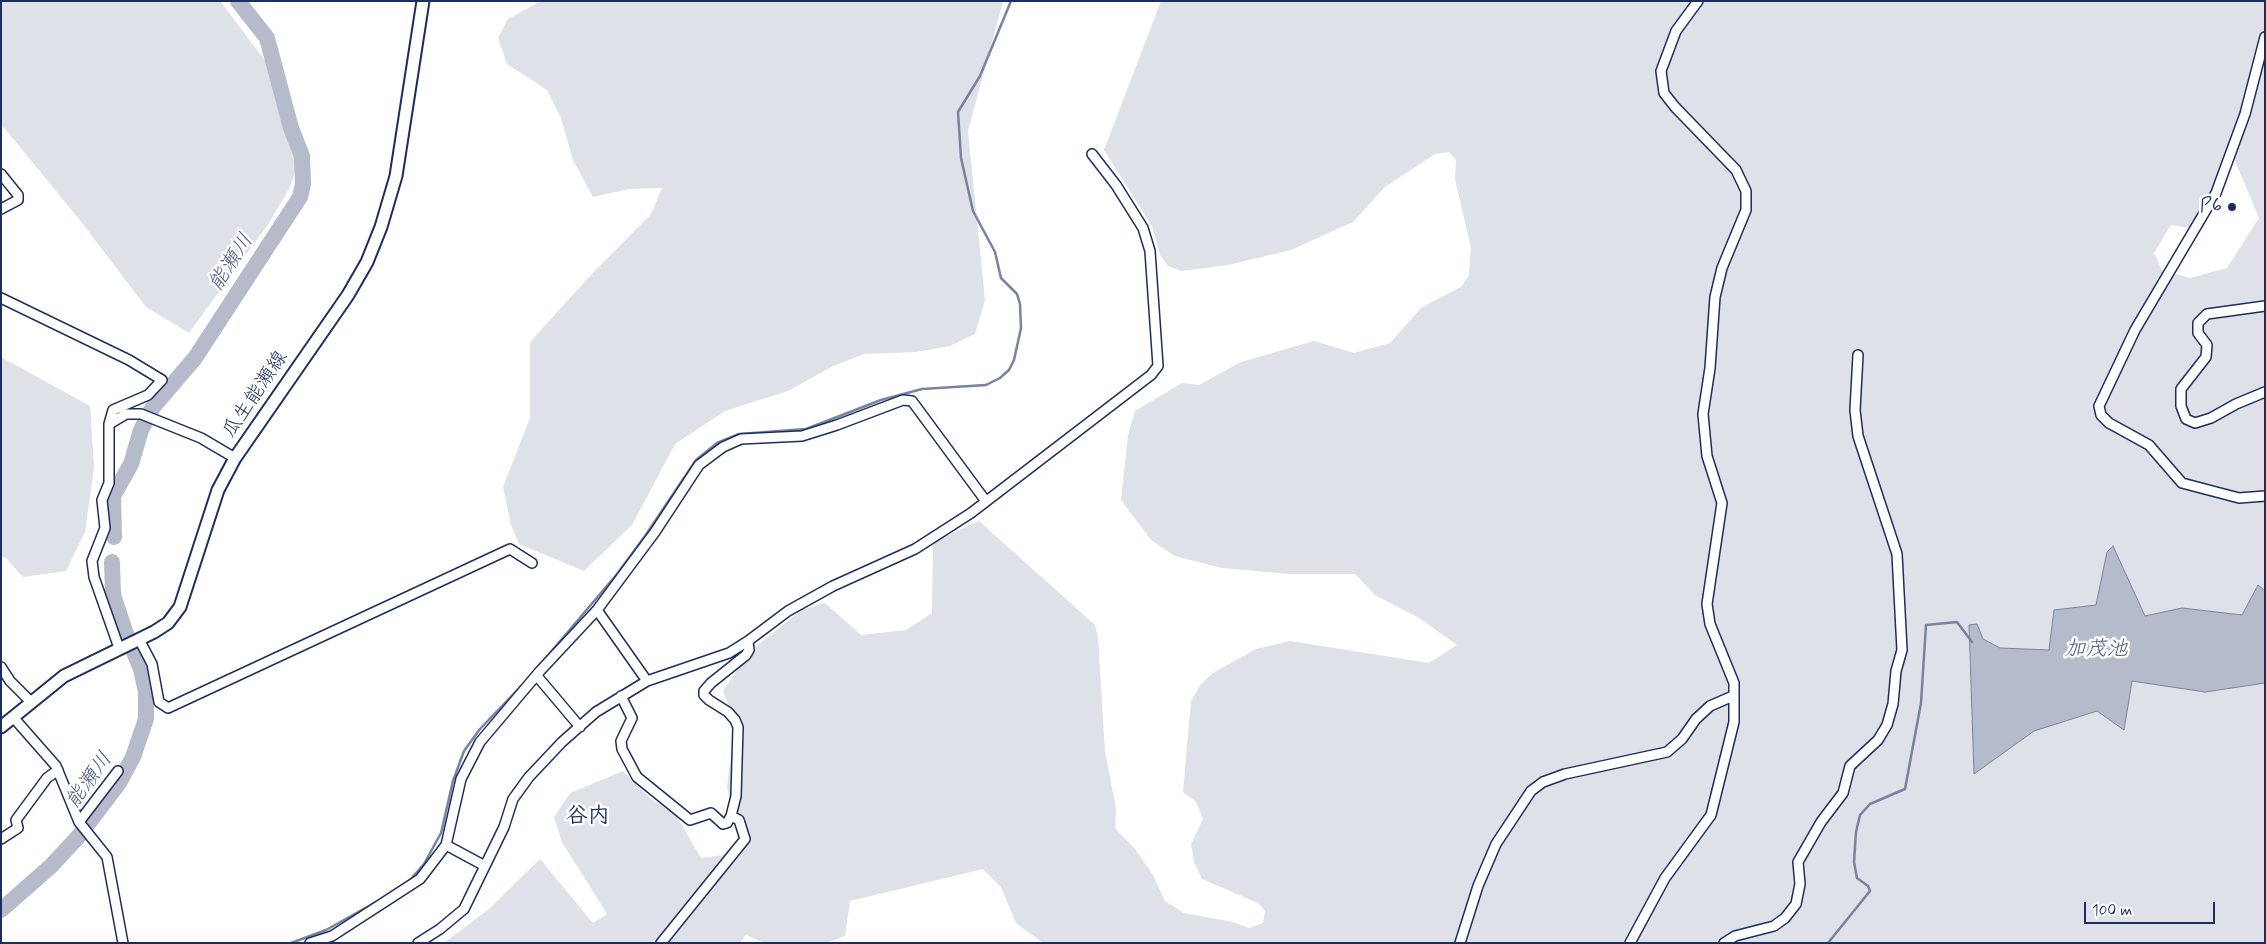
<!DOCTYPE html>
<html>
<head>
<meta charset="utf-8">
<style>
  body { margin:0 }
  #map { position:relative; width:2266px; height:944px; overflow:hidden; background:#fff; font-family:Mynerve,sans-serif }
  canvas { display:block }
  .frame { position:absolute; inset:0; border:2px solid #1b2f5e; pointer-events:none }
  .scale { position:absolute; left:2084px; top:902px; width:131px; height:22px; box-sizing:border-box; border:2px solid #1b2f5e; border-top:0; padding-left:6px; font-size:15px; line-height:18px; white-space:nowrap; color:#1b2f5e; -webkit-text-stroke:4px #fff; paint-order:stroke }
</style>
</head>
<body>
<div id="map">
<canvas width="2266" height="944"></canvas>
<div class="frame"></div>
<div class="scale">100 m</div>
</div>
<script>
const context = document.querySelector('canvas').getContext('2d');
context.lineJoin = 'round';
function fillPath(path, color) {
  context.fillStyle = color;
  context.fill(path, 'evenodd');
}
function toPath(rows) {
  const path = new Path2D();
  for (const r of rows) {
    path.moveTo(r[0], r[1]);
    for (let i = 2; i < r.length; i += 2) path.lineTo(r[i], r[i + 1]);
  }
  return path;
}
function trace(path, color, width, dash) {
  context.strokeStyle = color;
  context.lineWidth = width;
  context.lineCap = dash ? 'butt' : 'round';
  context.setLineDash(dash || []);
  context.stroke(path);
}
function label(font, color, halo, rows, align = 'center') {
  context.font = font + ' Mynerve,"Klee One",sans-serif';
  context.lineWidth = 5;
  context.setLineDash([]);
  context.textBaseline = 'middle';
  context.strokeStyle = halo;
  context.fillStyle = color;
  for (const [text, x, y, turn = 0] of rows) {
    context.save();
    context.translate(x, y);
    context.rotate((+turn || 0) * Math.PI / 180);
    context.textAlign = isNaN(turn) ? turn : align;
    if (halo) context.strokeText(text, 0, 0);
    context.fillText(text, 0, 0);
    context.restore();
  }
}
fillPath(toPath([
  [1,1,220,1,279,79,299,162,289,189,269,223,189,333,146,307,79,219,1,124],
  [541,1,1003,1,968,131,985,300,975,334,950,346,916,352,864,354,833,366,788,391,725,411,675,444,632,525,584,571,519,544,511,525,503,487,530,418,530,342,589,277,651,214,662,188,629,189,593,197,573,160,561,118,547,90,507,64,498,38,508,19],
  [1161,1,2265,1,2265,591,2258,585,2242,615,2182,608,2144,616,2113,546,2107,552,2096,605,2054,610,2050,650,2000,648,1983,639,1969,625,1969,641,1974,774,2034,731,2097,711,2124,730,2132,681,2205,692,2265,683,2265,943,1043,943,1016,923,1001,887,983,869,850,901,845,936,827,943,764,943,746,935,740,943,444,943,489,909,540,859,593,923,607,914,562,842,554,817,570,793,623,771,651,799,676,815,701,858,723,855,738,839,727,787,735,722,723,691,750,651,802,610,825,603,861,635,906,630,932,613,933,542,979,521,1095,625,1098,638,1105,752,1116,808,1115,828,1135,849,1153,875,1165,901,1184,913,1233,922,1249,928,1263,923,1265,911,1258,903,1202,879,1194,862,1191,844,1203,819,1196,802,1183,792,1191,701,1201,684,1213,673,1256,649,1290,641,1429,663,1457,645,1419,618,1375,595,1355,574,1289,574,1222,568,1175,556,1151,540,1121,500,1128,435,1135,411,1182,383,1199,385,1241,362,1314,341,1354,353,1390,343,1422,307,1461,287,1469,275,1471,248,1455,179,1456,160,1449,152,1435,154,1385,187,1353,222,1291,250,1228,265,1182,271,1168,266,1160,255,1152,226,1104,150],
  [2232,154,2259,218,2227,268,2190,278,2162,270,2154,253,2171,225,2196,229],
  [1,357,90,406,94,468,85,532,66,571,23,577,5,557,1,558]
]), '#dee1e7');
const water = toPath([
  [2113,546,2145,616,2182,608,2242,615,2258,585,2265,591,2265,683,2205,692,2132,681,2124,730,2097,711,2034,731,1974,774,1969,625,1977,624,1983,639,2000,648,2049,650,2054,610,2096,605,2107,552,2113,546]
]);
fillPath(water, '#b5bbca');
trace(water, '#77839f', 1);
trace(toPath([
  [539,666,617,574,645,536,696,460,717,443,739,434,806,429,881,400,922,389,986,385,1000,378,1009,370,1014,360,1021,328,1020,304,1017,294,1001,278,995,252,973,211,961,158,958,112,980,76,1011,1],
  [396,890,410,880,424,864,441,833,453,781,464,751,480,729,525,682],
  [291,943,326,930,376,902],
  [1828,943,1870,891,1868,886,1857,878,1854,862,1856,832,1860,815,1870,804,1905,789,1921,703,1926,625,1957,622,1972,642]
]), '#77839f', 2.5);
trace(toPath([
  [114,537,113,496,131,464,141,430,153,407,195,358,300,197,303,184,302,156,291,128,267,38,238,1],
  [1,910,51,866,78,837,119,783,133,757,146,719,146,692,141,669,125,631,113,595,112,562]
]), '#b5bbca', 16);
const minor = toPath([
  [2265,37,2245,114,2216,193,2135,330,2099,406,2101,415,2109,423,2149,445,2182,483,2239,498,2265,496],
  [1,174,18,195,18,200,1,209],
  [1,298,129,360,162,380,148,395,113,410,109,424,109,483,102,500,105,528,92,561,94,577,119,648],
  [2265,306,2207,314,2198,323,2198,333,2207,345,2206,357,2181,389,2181,406,2186,419,2195,423,2211,418,2236,404,2265,392],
  [109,424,126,414,141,414,201,438,235,458],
  [597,610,647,681],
  [139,639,152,664,159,702,168,708,510,549,532,563],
  [1,667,10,681,31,702],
  [537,676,580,727],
  [621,696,632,718,621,741,622,749,637,777,690,820,711,813,723,824,727,823,731,816,736,796,738,727,735,720,728,712,709,700,704,695,704,691,711,683,746,655,749,650,748,641],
  [13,717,56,766,79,822,107,857,123,943],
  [79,822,118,771],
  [1,839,18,828,16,820,47,778,58,770],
  [446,845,461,779,480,742,540,671,597,610,655,532,699,465,723,447,741,439,802,436,837,425,903,400,912,401,985,500],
  [310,943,332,936,420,879,446,845,485,866],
  [418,943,440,929,464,909,504,827,513,799,529,777,562,742,596,712,647,681,729,653,748,641,788,611,833,586,915,549,971,513,1151,375,1158,366,1150,251,1143,228,1116,185,1092,154],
  [661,943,745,839,739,820,731,816],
  [1460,943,1478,886,1496,844,1531,791,1543,782,1565,774,1667,752,1682,739,1696,719,1710,706,1733,696],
  [1630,943,1665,878,1711,815,1734,722,1734,683,1710,624,1707,604,1722,503,1707,456,1703,414,1710,368,1715,297,1722,268,1746,210,1746,191,1736,170,1675,107,1664,93,1661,71,1676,31,1698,1],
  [1724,943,1735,936,1774,926,1785,918,1796,904,1800,884,1798,862,1821,822,1843,793,1850,766,1878,740,1887,725,1893,704,1896,671,1902,650,1897,554,1858,436,1855,410,1858,355]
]);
const major = toPath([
  [1,727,64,676,154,632,168,623,180,607,218,490,235,458,348,295,367,262,381,227,396,176,423,1]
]);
trace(minor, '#1b2f5e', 12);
trace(major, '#1b2f5e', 15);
trace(minor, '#fff', 9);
trace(major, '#fff', 11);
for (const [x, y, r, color] of [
  [2232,207,5,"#1b2f5e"]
]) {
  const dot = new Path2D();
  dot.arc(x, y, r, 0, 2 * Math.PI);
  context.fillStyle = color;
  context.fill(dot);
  trace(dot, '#fff', 2);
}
label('20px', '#1b2f5e', '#fff', [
  ["P6",2222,207]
], 'right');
label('20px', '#1b2f5e', '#fff', [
  ["瓜生能瀬線",256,395,-56]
]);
label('italic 21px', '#49597e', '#fff', [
  ["能瀬川",232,263,-57],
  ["加茂池",2096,651],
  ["能瀬川",90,781,-54]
]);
label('bold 22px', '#1b2f5e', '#fff', [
  ["谷内",588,817]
]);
</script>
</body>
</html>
